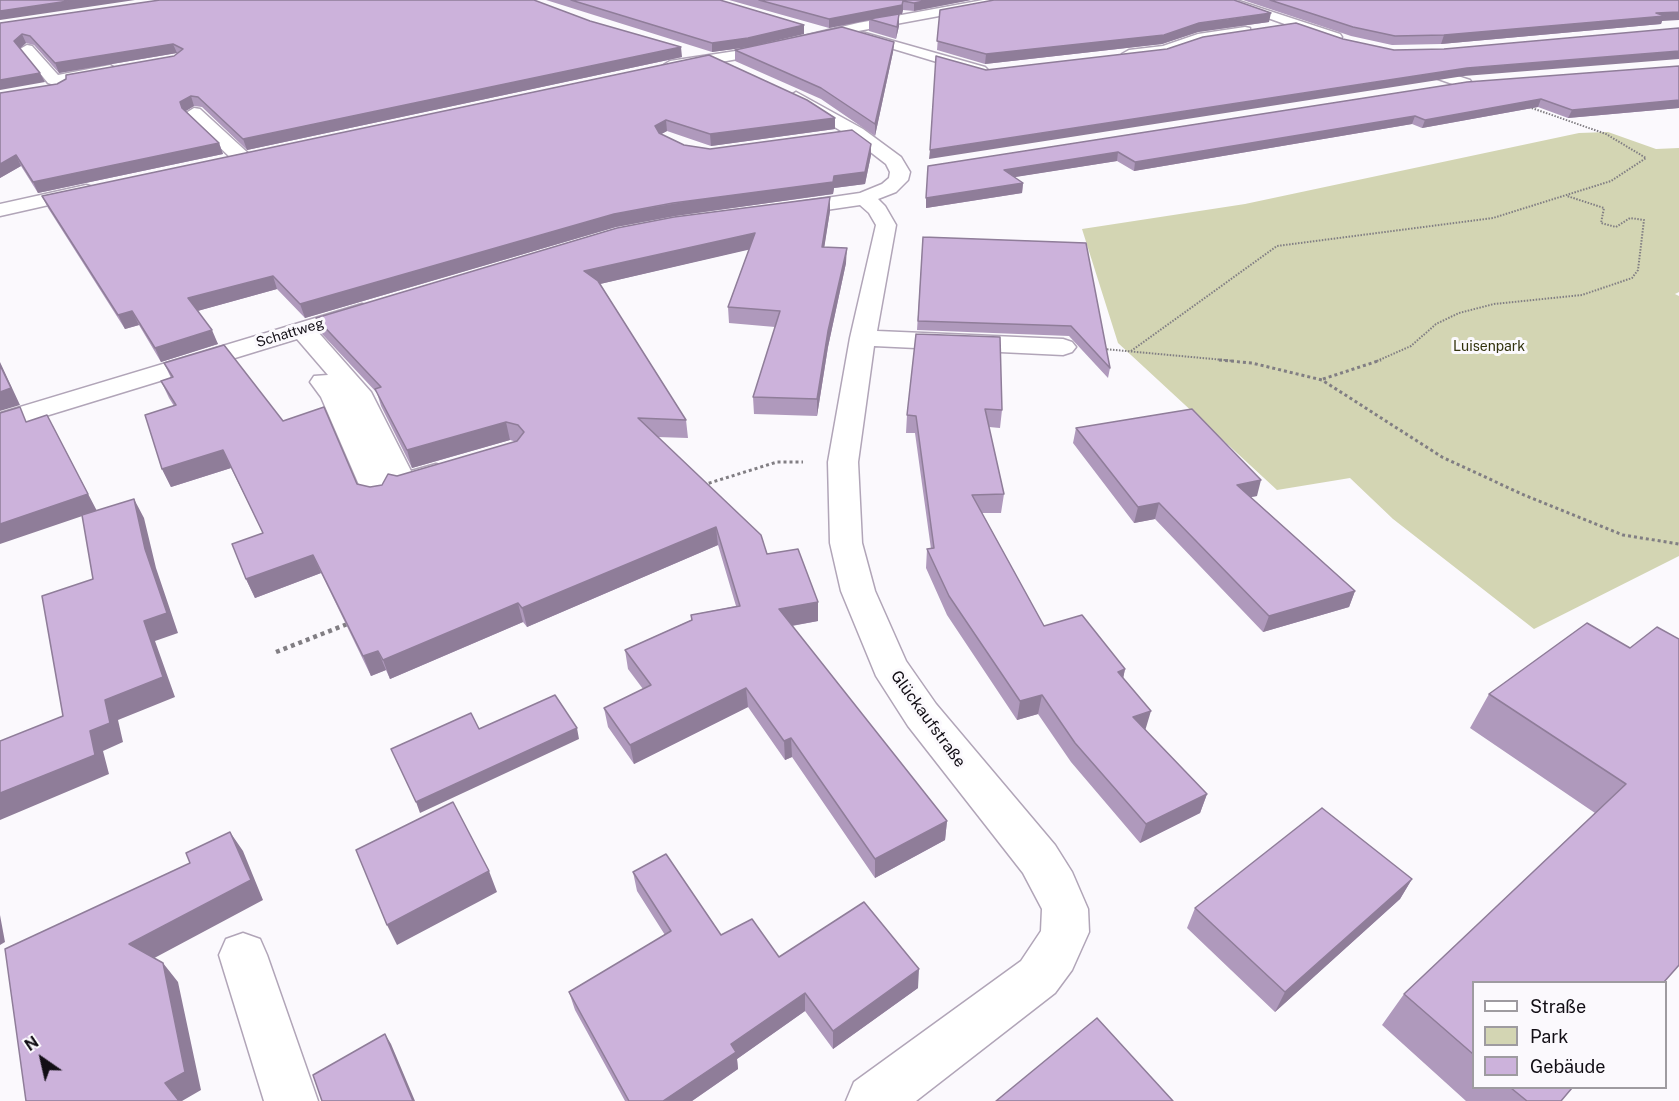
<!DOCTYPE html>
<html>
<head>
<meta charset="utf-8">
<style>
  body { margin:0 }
  #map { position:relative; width:1679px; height:1101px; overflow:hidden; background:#fbf9fd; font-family:"Public Sans",sans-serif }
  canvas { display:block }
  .legend { position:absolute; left:1472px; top:981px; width:195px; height:108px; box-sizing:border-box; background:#fbf9fd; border:2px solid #9e9ba0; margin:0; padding:8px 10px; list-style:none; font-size:18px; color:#120e15 }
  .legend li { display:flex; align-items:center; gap:12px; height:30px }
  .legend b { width:30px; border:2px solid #9e9ba0 }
  .north { position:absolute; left:12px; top:1029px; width:60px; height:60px; -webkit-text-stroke:4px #fbf9fd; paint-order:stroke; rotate:326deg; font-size:16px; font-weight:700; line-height:24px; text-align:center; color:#120e15 }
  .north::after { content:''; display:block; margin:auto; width:21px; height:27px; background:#120e15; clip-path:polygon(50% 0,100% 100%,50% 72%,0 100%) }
</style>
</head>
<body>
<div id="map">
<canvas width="1679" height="1101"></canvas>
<ul class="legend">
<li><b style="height:8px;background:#fff"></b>Straße</li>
<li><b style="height:16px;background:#d3d5b3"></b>Park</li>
<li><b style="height:16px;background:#ccb2db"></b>Gebäude</li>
</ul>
<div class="north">N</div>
</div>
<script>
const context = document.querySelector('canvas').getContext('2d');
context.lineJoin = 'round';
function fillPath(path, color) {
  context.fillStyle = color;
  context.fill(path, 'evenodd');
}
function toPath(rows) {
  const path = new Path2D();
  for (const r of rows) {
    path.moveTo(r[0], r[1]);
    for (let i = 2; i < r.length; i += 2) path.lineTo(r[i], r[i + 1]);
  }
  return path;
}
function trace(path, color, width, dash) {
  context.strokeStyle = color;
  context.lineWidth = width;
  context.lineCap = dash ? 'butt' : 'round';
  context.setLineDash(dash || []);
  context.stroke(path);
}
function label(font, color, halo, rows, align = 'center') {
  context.font = font + ' "Public Sans",sans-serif';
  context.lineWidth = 6;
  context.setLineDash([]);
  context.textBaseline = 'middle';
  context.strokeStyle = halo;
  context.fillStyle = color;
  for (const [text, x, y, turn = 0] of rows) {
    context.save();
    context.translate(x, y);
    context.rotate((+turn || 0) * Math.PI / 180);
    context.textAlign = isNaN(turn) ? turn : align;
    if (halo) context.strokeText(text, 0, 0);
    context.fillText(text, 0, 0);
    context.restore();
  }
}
fillPath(toPath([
  [1608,132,1656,149,1679,148,1679,292,1675,294,1679,296,1679,556,1534,629,1393,519,1350,478,1277,490,1118,343,1082,229,1245,204,1579,133]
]), '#d3d5b3');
const minor = toPath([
  [983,0,1010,0,1004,4,858,31,985,67,988,70,985,73,980,75,844,34,749,57,670,71,662,66,670,61,749,49,858,23,983,0],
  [1217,0,1236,0,1340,34,1342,37,1340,40,1330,40,1217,0],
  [1245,27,1250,28,1250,34,1201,42,1165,54,1129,58,1122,54,1129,50,1163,46,1198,34,1245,27],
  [27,45,32,46,58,75,110,65,118,70,110,75,54,85,48,83,20,49,27,45],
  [1406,59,1470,80,1472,83,1464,88,1401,66,1399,63,1401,60,1406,59],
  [796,92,863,129,901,157,910,172,908,180,896,192,878,199,885,206,896,225,877,331,1063,339,1072,342,1076,347,1072,352,1063,355,874,346,858,462,862,543,875,591,906,661,936,704,1055,845,1072,872,1088,909,1089,932,1072,970,1055,993,916,1101,846,1101,854,1082,1021,961,1041,931,1042,909,1023,873,908,726,876,676,841,591,830,543,828,462,850,338,876,225,869,213,860,205,785,216,778,214,775,210,778,206,785,204,860,193,882,184,889,178,890,172,886,164,851,137,790,100,788,97,796,92],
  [194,108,200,109,249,154,251,158,249,162,235,162,188,117,186,113,194,108],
  [86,185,93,187,96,191,93,195,0,216,0,204,86,185],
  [362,304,371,306,374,311,371,316,318,332,371,392,411,471,436,464,447,467,451,473,447,479,402,492,391,489,389,486,392,494,388,501,377,503,366,501,321,397,310,382,314,376,328,375,297,339,0,430,0,413,362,304],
  [243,933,260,939,267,955,318,1101,264,1101,219,955,226,939,243,933]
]);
trace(minor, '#b1a5b8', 3);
trace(toPath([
  [1104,349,1235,361],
  [1131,351,1277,246,1493,218,1611,181,1646,158,1606,134,1529,107],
  [1377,361,1411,346,1436,324,1459,313,1494,304,1582,295,1632,278,1638,270,1644,220,1630,218,1616,227,1601,223,1604,208,1567,196]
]), '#817e83', 2, [1.5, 1.5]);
trace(toPath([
  [1219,360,1252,363,1322,380,1442,457,1524,495,1623,535,1679,544],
  [1323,379,1381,360],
  [703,485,777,462,803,462]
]), '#817e83', 3, [3, 3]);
trace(toPath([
  [276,652,350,623]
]), '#817e83', 4.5, [4, 4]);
fillPath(minor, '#fff');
fillPath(toPath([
  [546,0,720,0,804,25,804,34,749,47,712,52],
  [729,0,971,0,914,11,903,10,902,14,899,14,899,26,896,39,869,31,869,20,829,28],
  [1243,0,1679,0,1662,21,1661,24,1441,44,1392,45,1351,36],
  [940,10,1269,22,1198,32,1162,44,985,64,937,50],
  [0,23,682,57,247,150,202,107,194,106,186,111,219,143,223,154,38,193,21,166,0,178,0,93,57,84,174,56,177,53,59,73,34,45,26,43,20,49,45,82],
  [894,42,893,52,875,136,821,99,735,61,735,50],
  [709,55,835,118,835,129,711,146,667,131,661,134,684,145,710,149,871,144,871,155,865,184,834,188,833,194,675,216,616,227,305,318,277,289,197,311,218,344,161,362,139,325,125,329,48,208,42,196],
  [1679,66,1679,108,1568,118,1538,107,1422,128,1412,124,1134,171,1117,161,1014,177,1023,183,1022,193,926,208,928,166],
  [830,211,824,247,846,263,828,347,817,416,754,414,753,397,775,327,729,323,728,307,749,249,600,284,686,420,688,438,657,437,767,554,818,602,818,621,792,626,947,821,945,840,875,878,792,757,785,760,748,707,634,764,608,727,604,708,643,689,628,669,625,650,691,620,691,615,736,606,718,545,527,627,523,622,390,679,386,670,371,676,321,573,255,598,246,579,263,533,231,468,171,487,162,469,174,406,169,398,161,381,171,378,164,363,283,421,357,484,370,487,382,485,397,476,517,442,510,440,412,468,381,406,377,393,322,334,316,318],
  [923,237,1086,243,1110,368,1108,378,1069,336,917,330],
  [916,334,1002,410,1000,428,989,427,1004,494,1001,513,982,513,1044,626,1125,669,1123,678,1145,730,1207,794,1200,813,1140,843,1071,762,1038,714,1017,720,947,615,926,568,927,549,931,549,915,433,906,433,907,415],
  [1076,428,1257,496,1251,497,1355,591,1349,607,1263,632,1155,519,1134,523,1073,443],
  [1587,623,1679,965,1473,982,1473,1088,1572,1088,1561,1101,1466,1101,1382,1025,1404,994,1595,813,1470,728,1489,694],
  [633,872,721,935,779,957,918,988,833,1049,805,1011,737,1059,738,1069,692,1101,625,1101,575,1010,569,992,665,935,637,891],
  [1412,879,1400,899,1275,1012,1187,928,1195,908]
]), '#af99bc');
fillPath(toPath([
  [75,0,135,0,0,20,0,11],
  [929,0,971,0,914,11,914,3],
  [903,1,903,10,902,14,899,14,899,26,896,39,897,27,899,14,829,28,829,19],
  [1679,12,1679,20,1662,21,1661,24,1441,44,1444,35,1656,13],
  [1271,13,1269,22,1198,32,1162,44,985,64,986,54],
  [804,25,804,34,749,47,712,52,712,43],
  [22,34,26,43,18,50,14,41],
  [894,42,893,52,875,136,875,124],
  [173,44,177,53,59,73,55,63],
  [681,47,682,57,247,150,243,139],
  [1679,51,1679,59,1464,76,929,159,930,150,1467,68],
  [40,73,45,82,0,90,0,80],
  [191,96,194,106,184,112,180,102],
  [1541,99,1538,107,1422,128,1425,120],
  [1679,100,1679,108,1568,118,1572,110],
  [1415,116,1412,124,1134,171,1135,162],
  [835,118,835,129,711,146,710,134],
  [666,120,667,131,656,137,655,126],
  [219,143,223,154,38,193,33,182],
  [871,144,871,155,865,184,834,188,833,194,675,216,616,227,305,318,300,304,614,214,834,176],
  [1118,152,1117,161,1003,179,1004,170],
  [16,155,21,166,0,178,0,164],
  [1023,183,1022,193,926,208,926,198],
  [830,197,830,211,822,262,822,247],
  [755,233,756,248,587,287,584,271],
  [847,248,846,263,828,347,817,416,817,399,828,331],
  [273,276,277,289,194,312,188,298],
  [132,311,139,325,125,329,118,315],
  [212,330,218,344,161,362,155,348],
  [0,362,20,405,0,411],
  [47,415,97,511,0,544,0,524],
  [506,422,510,440,412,468,407,450],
  [223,450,231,468,171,487,162,469],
  [1261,480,1257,496,1233,500,1237,485],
  [134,499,144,518,156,568,178,633,155,641,175,697,118,720,123,742,103,751,109,774,0,820,0,793,105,700,144,621,145,549],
  [1159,503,1155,519,1134,523,1138,507],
  [716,527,718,545,527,627,522,608],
  [313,555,321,573,255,598,246,579],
  [1355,591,1349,607,1263,632,1269,616],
  [818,602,818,621,779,628,779,609],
  [518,603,523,622,390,679,383,660],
  [378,651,386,670,371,676,363,656],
  [1125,669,1121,689,1118,672],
  [746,688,748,707,634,764,630,745],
  [1042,695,1038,714,1017,720,1020,701],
  [1151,711,1145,731,1133,717],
  [577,728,579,739,420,813,416,802],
  [791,738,792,757,785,760,784,741],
  [1207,794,1200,813,1140,843,1146,824],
  [947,821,945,840,875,878,875,859],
  [230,832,243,851,263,900,145,963,129,944],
  [489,871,497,892,397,945,387,925],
  [1412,879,1400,899,1275,1012,1285,992],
  [0,915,5,942,0,945],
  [163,963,178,982,201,1090,182,1101,179,1101,165,1083],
  [919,969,918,988,833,1049,833,1031],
  [805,993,805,1011,737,1059,738,1069,692,1101,663,1101,731,1044],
  [385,1034,391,1044,415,1101,413,1101]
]), '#8f7d99');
const building = toPath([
  [0,0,75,0,0,11,0,0],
  [160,0,534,0,590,21,681,47,243,139,198,97,191,96,180,102,182,108,219,143,33,182,16,155,0,164,0,93,57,84,66,79,66,75,174,56,183,49,173,44,55,63,30,36,22,34,14,41,40,73,0,80,0,23,160,0],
  [571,0,720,0,804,25,748,38,712,43,571,0],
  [759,0,929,0,914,3,903,1,902,5,829,19,759,0],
  [994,0,1234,0,1271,13,1199,23,1164,35,986,54,937,41,940,10,994,0],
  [1270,0,1679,0,1679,12,1656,13,1665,16,1444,35,1395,36,1353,27,1270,0],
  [899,14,897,27,869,19,899,14],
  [1296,23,1343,39,1394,50,1444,49,1679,28,1679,51,1467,68,930,150,936,56,986,70,1167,49,1203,37,1296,23],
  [842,27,894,42,875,124,821,88,735,50,842,27],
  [709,55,807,100,835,118,710,134,666,120,655,126,659,133,684,145,710,149,852,130,871,144,865,172,834,176,833,182,673,203,614,214,300,304,273,276,188,298,212,330,155,348,132,311,118,315,42,196,709,55],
  [1679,66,1679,100,1572,110,1541,99,1425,120,1415,116,1135,162,1118,152,1004,170,1023,183,926,198,928,166,1467,82,1679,66],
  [830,197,822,247,847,248,828,331,817,399,753,397,780,311,728,307,755,233,584,271,598,281,686,420,638,418,761,535,767,554,798,549,818,602,779,609,947,821,875,859,791,738,784,741,746,688,630,745,604,708,651,685,625,650,692,620,691,615,740,606,716,527,522,608,518,603,383,660,378,651,363,656,313,555,246,579,232,544,263,533,223,450,162,469,145,415,176,405,161,381,173,377,164,363,224,345,283,421,324,407,357,484,370,487,382,485,388,474,397,476,517,441,524,432,518,425,506,422,407,450,375,389,381,387,316,318,617,228,674,217,830,197],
  [923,237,1086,243,1110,368,1071,326,918,321,923,237],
  [916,334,1000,337,1002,410,985,409,1004,494,972,495,1044,626,1082,615,1125,669,1118,672,1151,711,1133,717,1207,794,1146,824,1075,743,1042,695,1020,701,949,596,927,549,934,548,916,416,907,415,916,334],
  [0,365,11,388,0,392,0,365],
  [20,407,26,422,47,415,88,494,0,524,0,413,20,407],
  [1192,409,1261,480,1237,485,1355,591,1269,616,1159,503,1138,507,1076,428,1192,409],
  [134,499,145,549,167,613,144,621,163,677,105,700,110,723,90,731,95,755,0,793,0,741,63,716,42,596,93,579,82,515,134,499],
  [1587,623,1630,648,1657,627,1679,639,1679,965,1664,982,1473,982,1473,1054,1404,994,1626,784,1489,694,1587,623],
  [555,695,577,728,416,802,391,749,471,713,479,729,555,695],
  [453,802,489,871,387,925,356,850,453,802],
  [1322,808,1412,879,1285,992,1195,908,1322,808],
  [230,832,251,880,129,944,163,963,185,1072,165,1083,179,1101,26,1101,5,949,190,863,186,853,230,832],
  [666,854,721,935,752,919,779,957,864,902,919,969,833,1031,805,993,731,1044,736,1052,663,1101,629,1101,569,992,671,931,633,872,666,854],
  [1097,1018,1173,1101,996,1101,1097,1018],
  [385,1034,413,1101,322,1101,313,1075,385,1034],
  [1511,1088,1572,1088,1561,1101,1527,1101,1511,1088]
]);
fillPath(building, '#ccb2db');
trace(building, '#8f7d99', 1.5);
label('14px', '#120e15', '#fbf9fd', [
  ["Schattweg",290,333,-17]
]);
label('14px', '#31320c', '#fbf9fd', [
  ["Luisenpark",1489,347]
]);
label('16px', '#120e15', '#fbf9fd', [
  ["Glückaufstraße",928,719,54]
]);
</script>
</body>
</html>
